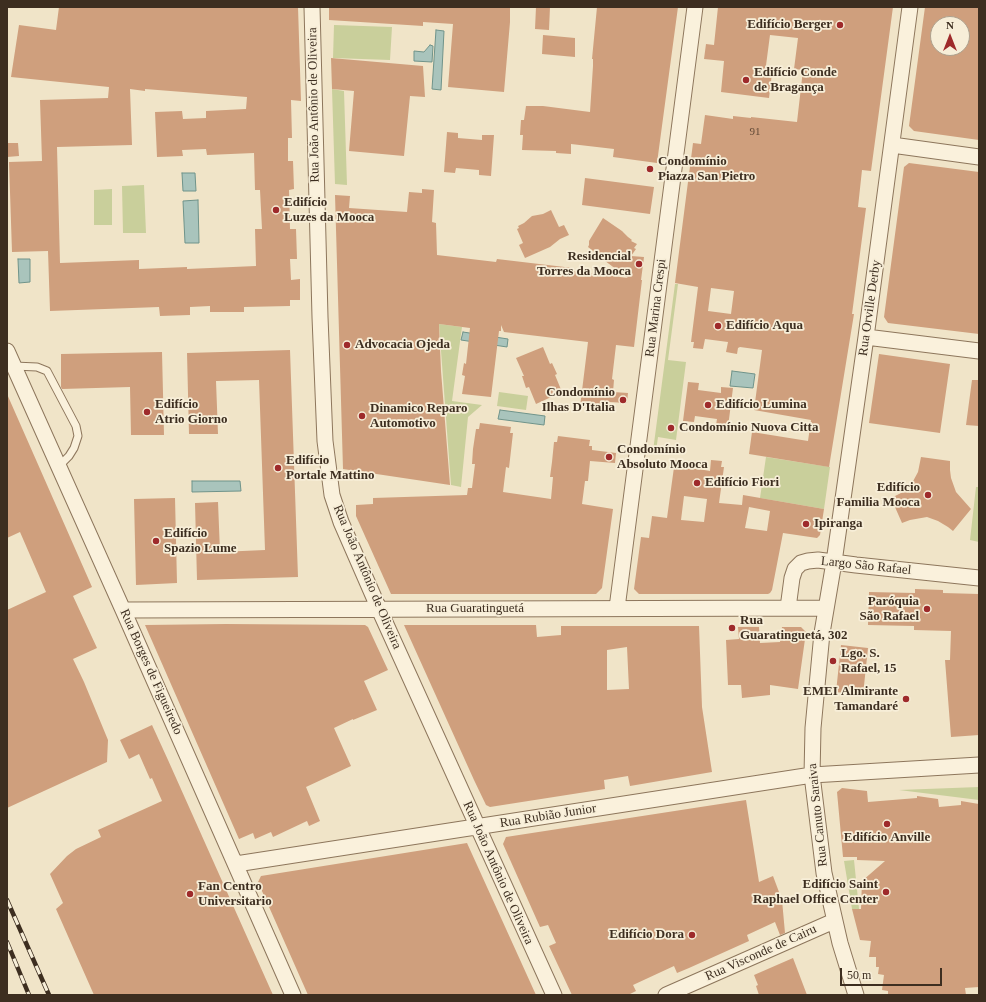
<!DOCTYPE html>
<html>
<head>
<meta charset="utf-8">
<style>
  body { margin:0 }
  #map { position:relative; width:986px; height:1002px; overflow:hidden; background:#f0e4c8; font-family:"Times New Roman",serif }
  canvas { display:block }
  .frame { position:absolute; inset:0; border:8px solid #3d2e20; pointer-events:none }
  .north { position:absolute; left:930px; top:16px; width:40px; height:40px; box-sizing:border-box; background:#f7eed8; border:1px solid #ada18e; border-radius:50%; rotate:0deg; font-size:11px; font-weight:700; line-height:16px; text-align:center; color:#3d2e20 }
  .north::after { content:''; display:block; margin:auto; width:14px; height:18px; background:#9e2a2b; clip-path:polygon(50% 0,100% 100%,50% 72%,0 100%) }
  .scale { position:absolute; left:840px; top:968px; width:102px; height:18px; box-sizing:border-box; border:2px solid #3d2e20; border-top:0; padding-left:5px; font-size:12px; line-height:14px; white-space:nowrap; color:#3d2e20; -webkit-text-stroke:3px #f7eed8; paint-order:stroke }
</style>
</head>
<body>
<div id="map">
<canvas width="986" height="1002"></canvas>
<div class="frame"></div>
<div class="north">N</div>
<div class="scale">50 m</div>
</div>
<script>
const context = document.querySelector('canvas').getContext('2d');
context.lineJoin = 'round';
function fillPath(path, color) {
  context.fillStyle = color;
  context.fill(path, 'evenodd');
}
function toPath(rows) {
  const path = new Path2D();
  for (const r of rows) {
    path.moveTo(r[0], r[1]);
    for (let i = 2; i < r.length; i += 2) path.lineTo(r[i], r[i + 1]);
  }
  return path;
}
function trace(path, color, width, dash) {
  context.strokeStyle = color;
  context.lineWidth = width;
  context.lineCap = dash ? 'butt' : 'round';
  context.setLineDash(dash || []);
  context.stroke(path);
}
function label(font, color, halo, rows, align = 'center') {
  context.font = font + ' "Times New Roman",serif';
  context.lineWidth = 3.5;
  context.setLineDash([]);
  context.textBaseline = 'middle';
  context.strokeStyle = halo;
  context.fillStyle = color;
  for (const [text, x, y, turn = 0] of rows) {
    context.save();
    context.translate(x, y);
    context.rotate((+turn || 0) * Math.PI / 180);
    context.textAlign = isNaN(turn) ? turn : align;
    if (halo) context.strokeText(text, 0, 0);
    context.fillText(text, 0, 0);
    context.restore();
  }
}
fillPath(toPath([
  [334,25,392,27,390,60,333,58],
  [332,89,344,91,347,185,335,184],
  [144,185,146,233,123,233,122,186],
  [112,189,112,225,94,225,94,190],
  [675,284,678,284,668,360,686,362,676,440,658,437,656,451,653,451],
  [439,324,462,327,452,401,482,405,468,417,461,487,451,485],
  [499,392,528,396,526,410,497,406],
  [766,457,830,467,824,509,760,498],
  [976,487,979,487,979,542,970,540],
  [979,787,979,800,899,790],
  [854,860,859,909,852,909,844,861]
]), '#c9cf9b');
const water = toPath([
  [436,30,444,31,441,90,432,89,436,30],
  [430,45,433,46,432,62,414,61,414,51,424,52,430,45],
  [182,173,195,173,196,191,183,191,182,173],
  [198,200,199,243,185,243,183,201,198,200],
  [18,259,30,259,30,282,19,283,18,259],
  [463,332,508,339,507,347,461,340,463,332],
  [732,371,755,374,753,388,730,386,732,371],
  [500,410,545,416,544,425,498,419,500,410],
  [192,481,240,481,241,491,192,492,192,481]
]);
fillPath(water, '#a9c4bc');
trace(water, '#6f938a', 1);
fillPath(toPath([
  [59,7,298,7,301,101,291,100,292,138,288,138,288,161,293,161,294,189,289,190,290,229,296,229,297,259,290,259,291,280,300,279,300,300,290,300,290,306,244,307,244,312,210,312,210,306,190,307,190,315,160,316,159,307,50,311,48,251,12,252,9,162,42,161,40,100,108,98,109,87,11,77,19,25,56,30],
  [130,89,145,91,145,89,247,97,246,109,206,111,206,118,183,119,182,111,155,112,157,157,183,156,182,150,206,149,207,155,254,153,255,190,260,190,262,229,255,229,256,266,187,269,187,267,139,269,139,260,60,263,57,147,132,145],
  [329,7,393,7,421,8,421,7,510,7,510,22,504,92,448,87,453,24,423,22,423,26,329,20],
  [536,7,550,7,549,30,535,29],
  [597,7,678,7,657,163,613,157,614,149,571,144,571,154,556,153,556,151,522,150,523,135,520,135,521,120,524,120,526,106,543,106,590,112,593,66,593,59,592,59],
  [718,7,893,7,871,171,862,170,858,207,866,208,852,314,854,314,829,467,749,454,752,432,808,441,811,420,754,410,762,350,740,347,738,348,737,354,726,352,728,342,705,339,703,349,693,348,694,342,691,342,698,287,675,283,693,143,701,144,705,115,733,119,733,116,751,118,751,117,797,122,803,70,794,69,798,38,770,35,765,73,772,73,769,98,721,92,724,61,704,59,706,44,714,45],
  [711,288,734,291,731,314,708,311],
  [925,7,979,7,979,140,914,131,909,126],
  [938,24,962,24,962,48,938,48],
  [543,35,575,38,575,57,542,54],
  [331,58,423,66,425,97,410,96,404,156,349,151,354,91,332,89],
  [447,132,458,133,458,138,482,140,482,135,494,135,491,176,479,175,479,170,456,168,455,173,444,172],
  [7,143,18,143,19,156,7,157],
  [909,163,979,172,979,334,888,323,884,317,904,167],
  [585,178,654,187,650,214,582,205],
  [422,189,434,190,432,222,436,223,437,255,496,262,497,259,573,268,572,271,628,278,597,255,592,250,588,247,589,245,589,241,603,218,622,231,628,237,632,240,631,241,637,244,634,248,636,249,631,256,644,257,641,280,642,280,634,347,616,345,612,379,614,380,613,392,628,393,627,403,609,402,608,410,580,407,588,342,504,332,501,325,501,331,499,331,491,397,462,394,465,376,462,375,464,363,466,364,470,328,439,324,441,371,450,485,343,469,335,195,350,196,349,208,407,212,409,192,422,193],
  [551,210,559,227,564,225,569,235,560,239,550,247,525,258,519,245,523,243,517,229,519,228,518,226,524,223,532,216,543,214],
  [543,347,550,364,552,363,557,374,555,375,562,392,536,404,529,387,526,388,522,376,524,376,516,358],
  [290,350,298,577,197,580,195,503,218,502,220,552,265,550,259,380,216,381,218,434,189,434,187,353],
  [162,352,164,435,131,435,130,387,62,389,61,387,61,354],
  [879,354,950,364,940,433,869,423],
  [972,380,979,380,979,426,966,425],
  [688,382,699,383,698,390,721,393,721,387,733,388,728,427,716,425,717,419,695,416,694,422,683,421],
  [7,394,92,587,73,596,97,648,73,659,84,682,108,740,107,762,7,808,7,610,46,592,20,532,7,538],
  [480,423,511,427,510,433,513,433,509,468,506,467,503,492,551,499,553,477,550,477,552,462,554,442,557,442,558,436,590,440,589,446,592,446,592,450,616,453,615,463,590,461,588,481,585,481,582,504,613,509,602,588,596,594,391,594,356,516,356,505,373,504,373,498,467,495,468,488,472,488,475,464,472,464,473,449,476,429,479,429],
  [921,457,950,461,950,470,951,478,956,492,971,509,953,531,948,527,938,521,927,517,910,520,902,523,891,498,903,492,911,485,918,472],
  [675,460,688,463,687,467,710,471,711,460,722,461,721,467,724,467,719,503,742,505,743,495,824,509,820,535,817,538,783,533,772,590,770,593,768,594,639,594,634,589,641,537,649,538,652,516,667,518],
  [684,496,707,499,704,522,681,520],
  [749,507,770,511,767,531,745,528],
  [175,498,177,583,136,585,134,499],
  [915,589,943,590,943,593,979,594,979,735,951,737,945,660,950,660,951,631,914,630,914,626,868,625,869,592,915,593],
  [226,624,365,625,368,627,388,670,364,681,377,710,353,720,353,719,334,728,351,766,306,787,320,821,309,826,307,821,273,837,271,832,255,839,253,833,239,839,145,625],
  [404,625,536,625,537,637,561,635,561,626,699,626,702,707,712,772,630,786,628,776,604,780,605,789,490,807,486,805,474,780],
  [627,647,629,689,607,690,607,650],
  [738,627,759,627,760,643,780,642,782,627,801,627,806,632,798,689,770,685,770,695,742,698,741,685,728,685,726,640,739,639],
  [841,645,868,648,863,695,836,692],
  [152,725,168,760,273,995,94,995,56,909,63,903,50,874,67,856,76,849,101,837,98,830,162,801,152,778,150,779,139,754,129,759,120,740],
  [842,788,867,791,868,802,917,798,917,796,938,799,939,807,961,805,961,801,979,804,979,987,965,988,966,995,888,995,888,991,882,990,884,975,878,974,879,967,876,967,876,957,869,957,871,941,860,940,852,909,861,909,862,881,885,861,857,860,857,857,843,857,837,792],
  [746,800,759,882,773,876,782,900,785,933,780,935,775,922,747,935,749,941,689,968,677,973,674,966,633,985,636,991,628,995,572,995,549,946,556,943,548,925,540,927,503,844,506,837],
  [467,843,536,995,308,995,258,882,261,876],
  [793,958,807,995,759,995,756,986,758,985,754,975]
]), '#cf9f7d');
const lane = toPath([
  [14,366,37,367,47,371,76,426,78,436,74,448,69,456,59,466]
]);
const street = toPath([
  [312,7,320,317,325,441,332,495,341,522,379,609,554,995],
  [892,145,979,157],
  [866,337,979,351],
  [7,351,123,610,293,995],
  [617,608,695,7],
  [788,608,792,578,795,569,801,563,808,561,818,560,856,565,979,578],
  [123,610,826,608],
  [236,864,812,775,979,765],
  [666,995,834,921],
  [856,995,840,943,824,873,812,775,813,728,822,633,834,562,866,337,910,7]
]);
trace(lane, '#8d765c', 9);
trace(street, '#8d765c', 17);
trace(lane, '#faf1dc', 7);
trace(street, '#faf1dc', 15);
const rail = toPath([
  [7,900,49,995],
  [7,942,29,995]
]);
trace(rail, '#3d2e20', 4.5);
trace(rail, '#f7eed8', 3, [9]);
for (const [x, y, r, color] of [
  [840,25,4,"#9e2a2b"],
  [746,80,4,"#9e2a2b"],
  [650,169,4,"#9e2a2b"],
  [276,210,4,"#9e2a2b"],
  [639,264,4,"#9e2a2b"],
  [718,326,4,"#9e2a2b"],
  [347,345,4,"#9e2a2b"],
  [623,400,4,"#9e2a2b"],
  [708,405,4,"#9e2a2b"],
  [147,412,4,"#9e2a2b"],
  [362,416,4,"#9e2a2b"],
  [671,428,4,"#9e2a2b"],
  [609,457,4,"#9e2a2b"],
  [278,468,4,"#9e2a2b"],
  [697,483,4,"#9e2a2b"],
  [928,495,4,"#9e2a2b"],
  [806,524,4,"#9e2a2b"],
  [156,541,4,"#9e2a2b"],
  [927,609,4,"#9e2a2b"],
  [732,628,4,"#9e2a2b"],
  [833,661,4,"#9e2a2b"],
  [906,699,4,"#9e2a2b"],
  [887,824,4,"#9e2a2b"],
  [886,892,4,"#9e2a2b"],
  [190,894,4,"#9e2a2b"],
  [692,935,4,"#9e2a2b"]
]) {
  const dot = new Path2D();
  dot.arc(x, y, r, 0, 2 * Math.PI);
  context.fillStyle = color;
  context.fill(dot);
  trace(dot, '#f7eed8', 1.5);
}
label('11px', '#624a37', null, [
  ["91",755,132]
]);
label('bold 13px', '#3d2e20', '#f7eed8', [
  ["Edifício Berger",832,25,"right"],
  ["Edifício Conde",754,73],
  ["de Bragança",754,88],
  ["Condomínio",658,162],
  ["Piazza San Pietro",658,177],
  ["Edifício",284,203],
  ["Luzes da Mooca",284,218],
  ["Residencial",631,257,"right"],
  ["Torres da Mooca",631,272,"right"],
  ["Edifício Aqua",726,326],
  ["Advocacia Ojeda",355,345],
  ["Condomínio",615,393,"right"],
  ["Ilhas D'Italia",615,408,"right"],
  ["Edifício",155,405],
  ["Atrio Giorno",155,420],
  ["Edifício Lumina",716,405],
  ["Dinamico Reparo",370,409],
  ["Automotivo",370,424],
  ["Condomínio Nuova Citta",679,428],
  ["Condomínio",617,450],
  ["Absoluto Mooca",617,465],
  ["Edifício",286,461],
  ["Portale Mattino",286,476],
  ["Edifício Fiori",705,483],
  ["Edifício",920,488,"right"],
  ["Familia Mooca",920,503,"right"],
  ["Ipiranga",814,524],
  ["Edifício",164,534],
  ["Spazio Lume",164,549],
  ["Paróquia",919,602,"right"],
  ["São Rafael",919,617,"right"],
  ["Rua",740,621],
  ["Guaratinguetá, 302",740,636],
  ["Lgo. S.",841,654],
  ["Rafael, 15",841,669],
  ["EMEI Almirante",898,692,"right"],
  ["Tamandaré",898,707,"right"],
  ["Edifício Anville",887,838,"center"],
  ["Edifício Saint",878,885,"right"],
  ["Raphael Office Center",878,900,"right"],
  ["Fan Centro",198,887],
  ["Universitario",198,902],
  ["Edifício Dora",684,935,"right"]
], 'left');
label('13px', '#3d2e20', '#f7eed8', [
  ["Rua João Antônio de Oliveira",314,105,-91],
  ["Rua Marina Crespi",656,308,-83],
  ["Rua Orville Derby",870,308,-82],
  ["Largo São Rafael",866,566,6],
  ["Rua João Antônio de Oliveira",367,577,67],
  ["Rua Guaratinguetá",475,609],
  ["Rua Borges de Figueiredo",151,672,66],
  ["Rua Canuto Saraiva",818,815,-96],
  ["Rua Rubião Junior",548,816,-9],
  ["Rua João Antônio de Oliveira",498,873,66],
  ["Rua Visconde de Cairu",761,953,-24]
]);
</script>
</body>
</html>
